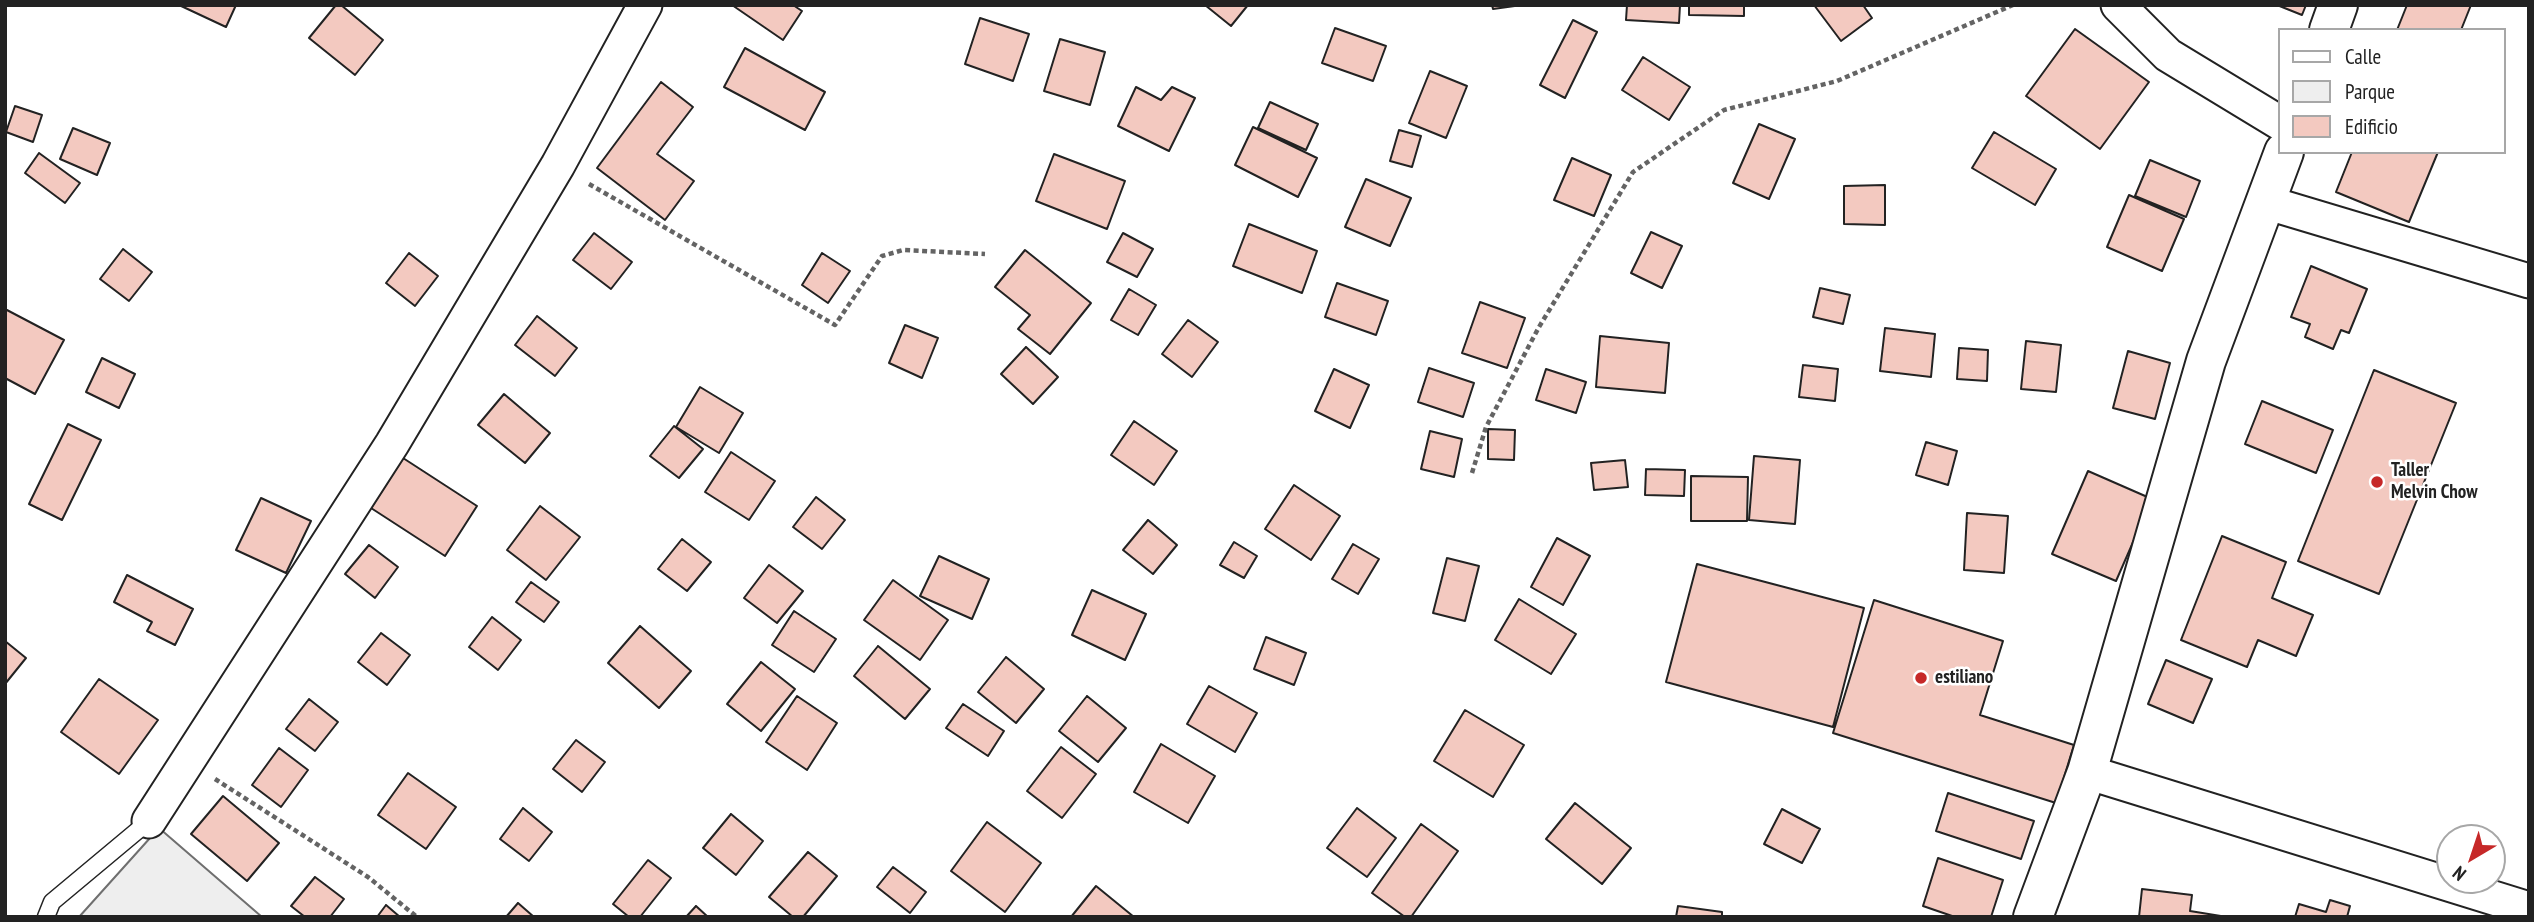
<!DOCTYPE html>
<html>
<head>
<meta charset="utf-8">
<style>
  body { margin:0 }
  #map { position:relative; width:2534px; height:922px; overflow:hidden; background:#fff; font-family:"PT Sans Narrow",sans-serif }
  canvas { display:block }
  .frame { position:absolute; inset:0; border:7px solid #222; pointer-events:none }
  .legend { position:absolute; left:2278px; top:28px; width:228px; height:126px; box-sizing:border-box; background:#fff; border:2px solid #a7a7a7; margin:0; padding:9px 12px; list-style:none; font-size:21px; color:#222 }
  .legend li { display:flex; align-items:center; gap:14px; height:35px }
  .legend b { width:35px; border:2px solid #a7a7a7 }
  .north { position:absolute; left:2436px; top:824px; width:70px; height:70px; box-sizing:border-box; background:#fff; border:2px solid #a7a7a7; border-radius:50%; rotate:219deg; font-size:19px; font-weight:700; line-height:28px; text-align:center; color:#222 }
  .north::after { content:''; display:block; margin:auto; width:24px; height:32px; background:#c62828; clip-path:polygon(50% 0,100% 100%,50% 72%,0 100%) }
</style>
</head>
<body>
<div id="map">
<canvas width="2534" height="922"></canvas>
<div class="frame"></div>
<ul class="legend">
<li><b style="height:9px;background:#fff"></b>Calle</li>
<li><b style="height:19px;background:#eee"></b>Parque</li>
<li><b style="height:19px;background:#f3c9c0"></b>Edificio</li>
</ul>
<div class="north">N</div>
</div>
<script>
const context = document.querySelector('canvas').getContext('2d');
context.lineJoin = 'round';
function fillPath(path, color) {
  context.fillStyle = color;
  context.fill(path, 'evenodd');
}
function toPath(rows) {
  const path = new Path2D();
  for (const r of rows) {
    path.moveTo(r[0], r[1]);
    for (let i = 2; i < r.length; i += 2) path.lineTo(r[i], r[i + 1]);
  }
  return path;
}
function trace(path, color, width, dash) {
  context.strokeStyle = color;
  context.lineWidth = width;
  context.lineCap = dash ? 'butt' : 'round';
  context.setLineDash(dash || []);
  context.stroke(path);
}
function label(font, color, halo, rows, align = 'center') {
  context.font = font + ' "PT Sans Narrow",sans-serif';
  context.lineWidth = 5;
  context.setLineDash([]);
  context.textBaseline = 'middle';
  context.strokeStyle = halo;
  context.fillStyle = color;
  for (const [text, x, y, turn = 0] of rows) {
    context.save();
    context.translate(x, y);
    context.rotate((+turn || 0) * Math.PI / 180);
    context.textAlign = isNaN(turn) ? turn : align;
    if (halo) context.strokeText(text, 0, 0);
    context.fillText(text, 0, 0);
    context.restore();
  }
}
const green = toPath([
  [159,828,262,917,79,917,159,828]
]);
fillPath(green, '#eee');
trace(green, '#6f6f6f', 2);
const building = toPath([
  [179,5,236,5,226,27,179,5],
  [336,5,341,5,383,40,355,75,309,38,336,5],
  [732,5,793,5,802,11,783,40,732,5],
  [1205,5,1248,5,1231,26,1205,5],
  [1492,5,1522,5,1493,9,1492,5],
  [1627,5,1680,5,1679,23,1626,20,1627,5],
  [1689,5,1744,5,1744,16,1689,15,1689,5],
  [1814,5,1863,5,1872,18,1841,41,1814,5],
  [2277,5,2306,5,2302,15,2277,5],
  [2407,5,2471,5,2461,30,2397,30,2407,5],
  [980,18,1029,34,1013,81,965,64,980,18],
  [1573,20,1597,32,1565,98,1540,85,1573,20],
  [1335,28,1386,46,1373,81,1322,63,1335,28],
  [2075,29,2149,82,2100,149,2026,96,2075,29],
  [1060,39,1105,52,1090,105,1044,91,1060,39],
  [745,48,825,92,805,130,724,87,745,48],
  [1643,57,1690,87,1669,120,1622,90,1643,57],
  [1430,71,1467,86,1446,138,1409,123,1430,71],
  [661,82,693,107,657,154,694,181,665,220,597,168,661,82],
  [1136,87,1161,100,1172,87,1195,98,1169,151,1118,126,1136,87],
  [1270,102,1318,124,1306,150,1258,128,1270,102],
  [15,106,42,115,33,142,6,132,15,106],
  [1759,124,1795,139,1769,199,1733,183,1759,124],
  [1253,127,1317,158,1298,197,1235,165,1253,127],
  [73,128,110,143,97,175,60,159,73,128],
  [1399,130,1421,136,1412,167,1390,161,1399,130],
  [1994,132,2056,169,2035,205,1972,168,1994,132],
  [2352,152,2438,152,2409,222,2336,192,2352,152],
  [39,153,80,183,65,203,25,173,39,153],
  [1054,154,1125,181,1107,229,1036,201,1054,154],
  [1572,158,1611,175,1594,216,1554,200,1572,158],
  [2150,160,2200,181,2186,217,2135,196,2150,160],
  [1366,179,1411,198,1390,246,1345,227,1366,179],
  [1885,185,1885,225,1844,224,1844,186,1885,185],
  [2129,195,2184,219,2162,271,2107,247,2129,195],
  [1249,224,1317,251,1302,293,1233,266,1249,224],
  [1651,232,1682,246,1662,288,1631,273,1651,232],
  [594,233,632,262,611,289,573,260,594,233],
  [1123,233,1153,249,1137,277,1107,262,1123,233],
  [123,249,152,272,129,301,100,279,123,249],
  [1025,250,1091,303,1050,354,1018,329,1030,315,995,287,1025,250],
  [409,253,438,276,415,306,386,283,409,253],
  [822,253,850,271,828,303,802,285,822,253],
  [2311,266,2367,289,2349,333,2341,330,2333,349,2305,337,2310,324,2291,317,2311,266],
  [1337,283,1388,301,1376,335,1325,317,1337,283],
  [1820,288,1850,295,1843,324,1813,317,1820,288],
  [1129,289,1156,305,1138,335,1111,320,1129,289],
  [1480,302,1525,318,1507,368,1462,353,1480,302],
  [5,309,64,340,35,394,5,378,5,309],
  [537,316,577,348,555,376,515,345,537,316],
  [1188,320,1218,342,1192,377,1162,354,1188,320],
  [905,325,938,338,922,378,889,363,905,325],
  [1885,328,1935,334,1931,377,1880,371,1885,328],
  [1600,336,1669,343,1665,393,1596,387,1600,336],
  [2026,341,2061,345,2056,392,2021,389,2026,341],
  [1026,347,1058,377,1033,404,1001,374,1026,347],
  [1959,348,1988,350,1987,381,1957,379,1959,348],
  [2128,351,2170,363,2155,419,2113,408,2128,351],
  [102,358,135,374,119,408,86,392,102,358],
  [1803,365,1838,369,1835,401,1799,397,1803,365],
  [1429,368,1474,383,1463,417,1418,402,1429,368],
  [1334,369,1369,385,1350,428,1315,411,1334,369],
  [1546,369,1586,382,1576,413,1536,400,1546,369],
  [2374,370,2456,403,2379,594,2298,561,2374,370],
  [700,387,743,413,719,453,676,427,700,387],
  [504,394,550,433,525,463,478,425,504,394],
  [2262,401,2333,430,2316,473,2245,444,2262,401],
  [1134,421,1177,451,1154,485,1111,455,1134,421],
  [68,424,101,440,62,520,29,504,68,424],
  [674,426,703,449,679,478,650,456,674,426],
  [1488,429,1515,430,1514,460,1488,459,1488,429],
  [1430,431,1462,439,1454,477,1421,469,1430,431],
  [1926,442,1957,451,1948,485,1916,475,1926,442],
  [731,452,775,481,749,520,705,492,731,452],
  [1754,456,1800,460,1795,524,1749,520,1754,456],
  [403,458,477,506,445,556,371,508,403,458],
  [1625,460,1628,487,1594,490,1591,463,1625,460],
  [1646,469,1685,470,1684,496,1645,495,1646,469],
  [2088,471,2152,499,2116,581,2052,554,2088,471],
  [1691,476,1748,477,1747,521,1691,521,1691,476],
  [1294,485,1340,516,1311,560,1265,529,1294,485],
  [816,497,845,520,822,549,793,527,816,497],
  [261,498,311,521,286,573,236,550,261,498],
  [540,506,580,537,546,580,507,550,540,506],
  [1967,513,2008,516,2004,573,1964,570,1967,513],
  [1148,520,1177,545,1153,574,1123,550,1148,520],
  [2222,536,2286,562,2272,598,2313,615,2296,656,2258,640,2247,667,2181,640,2222,536],
  [1557,538,1590,556,1563,605,1531,587,1557,538],
  [682,539,711,562,687,591,658,569,682,539],
  [1234,542,1257,556,1244,578,1220,565,1234,542],
  [1353,544,1379,559,1358,594,1332,579,1353,544],
  [369,545,398,567,375,598,345,574,369,545],
  [939,556,989,579,972,619,920,596,939,556],
  [1447,558,1479,566,1465,621,1433,613,1447,558],
  [1697,564,1864,608,1833,727,1666,682,1697,564],
  [769,565,803,591,777,623,744,598,769,565],
  [127,575,193,609,175,645,147,631,152,622,114,602,127,575],
  [893,580,948,620,920,660,864,620,893,580],
  [531,582,559,602,544,622,516,602,531,582],
  [1092,590,1146,614,1125,660,1072,635,1092,590],
  [1519,599,1576,634,1551,674,1495,640,1519,599],
  [1874,600,2003,641,1980,715,2074,745,2056,803,1833,733,1874,600],
  [794,611,836,639,814,672,772,645,794,611],
  [492,617,521,640,498,670,469,647,492,617],
  [640,626,691,671,659,708,608,663,640,626],
  [381,633,410,655,387,685,358,662,381,633],
  [1266,637,1306,653,1294,685,1254,669,1266,637],
  [5,641,26,658,5,684,5,641],
  [878,646,930,689,905,719,854,676,878,646],
  [1006,657,1044,689,1016,723,978,692,1006,657],
  [2166,660,2212,679,2193,723,2148,704,2166,660],
  [761,662,795,689,761,731,727,704,761,662],
  [99,679,158,720,119,774,61,732,99,679],
  [1209,686,1257,713,1235,752,1187,724,1209,686],
  [797,696,837,723,807,770,766,742,797,696],
  [1087,696,1126,728,1098,762,1059,731,1087,696],
  [309,699,338,722,315,751,286,729,309,699],
  [963,704,1004,731,988,756,946,728,963,704],
  [1465,710,1524,745,1493,797,1434,761,1465,710],
  [576,740,605,762,582,792,553,769,576,740],
  [1161,744,1215,776,1188,823,1134,792,1161,744],
  [1061,747,1096,774,1062,818,1027,791,1061,747],
  [279,748,308,770,281,807,252,785,279,748],
  [408,773,456,807,426,849,378,815,408,773],
  [1948,793,2034,821,2021,859,1936,831,1948,793],
  [223,796,279,843,247,881,191,834,223,796],
  [1575,803,1631,848,1602,884,1546,839,1575,803],
  [523,808,552,832,529,861,500,839,523,808],
  [1357,808,1396,838,1367,877,1327,848,1357,808],
  [1782,809,1820,829,1802,863,1764,844,1782,809],
  [731,814,763,841,736,875,703,848,731,814],
  [987,822,1041,863,1005,912,951,871,987,822],
  [1421,824,1458,851,1411,917,1405,917,1372,893,1421,824],
  [808,852,837,876,803,917,793,917,769,897,808,852],
  [1938,858,2003,880,1991,917,1955,917,1923,906,1938,858],
  [648,860,671,878,640,917,629,917,613,904,648,860],
  [893,867,926,892,910,913,877,887,893,867],
  [315,877,344,899,330,917,305,917,291,906,315,877],
  [1096,886,1134,917,1071,917,1096,886],
  [2142,889,2192,895,2190,911,2227,917,2139,917,2142,889],
  [2330,900,2350,906,2347,917,2295,917,2299,904,2326,912,2330,900],
  [518,903,534,917,506,917,518,903],
  [386,905,400,917,377,917,386,905],
  [696,906,708,917,686,917,696,906],
  [1678,906,1722,912,1722,917,1676,917,1678,906]
]);
fillPath(building, '#f3c9c0');
trace(building, '#222', 2);
const service = toPath([
  [46,917,52,902,149,821]
]);
const minor = toPath([
  [2118,5,2168,55,2280,123],
  [2265,202,2529,281],
  [2087,772,2529,909],
  [149,821,392,444,558,165,645,5]
]);
const tertiary = toPath([
  [2329,30,2338,5],
  [2033,917,2087,772,2206,361,2284,152]
]);
trace(service, '#222', 19);
trace(minor, '#222', 37);
trace(tertiary, '#222', 42);
trace(toPath([
  [589,184,835,325,882,256,903,250,985,254],
  [1472,473,1486,427,1539,327,1633,172,1724,110,1837,81,2013,5],
  [215,779,368,877,417,917]
]), '#646464', 4.5, [5, 3.5]);
trace(service, '#fff', 16);
trace(minor, '#fff', 33);
trace(tertiary, '#fff', 38);
for (const [x, y, r, color] of [
  [2377,482,7,"#c62828"],
  [1921,678,7,"#c62828"]
]) {
  const dot = new Path2D();
  dot.arc(x, y, r, 0, 2 * Math.PI);
  context.fillStyle = color;
  context.fill(dot);
  trace(dot, '#fff', 2.5);
}
label('bold 19px', '#222', '#fff', [
  ["Taller",2391,471],
  ["Melvin Chow",2391,493],
  ["estiliano",1935,678]
], 'left');
</script>
</body>
</html>
